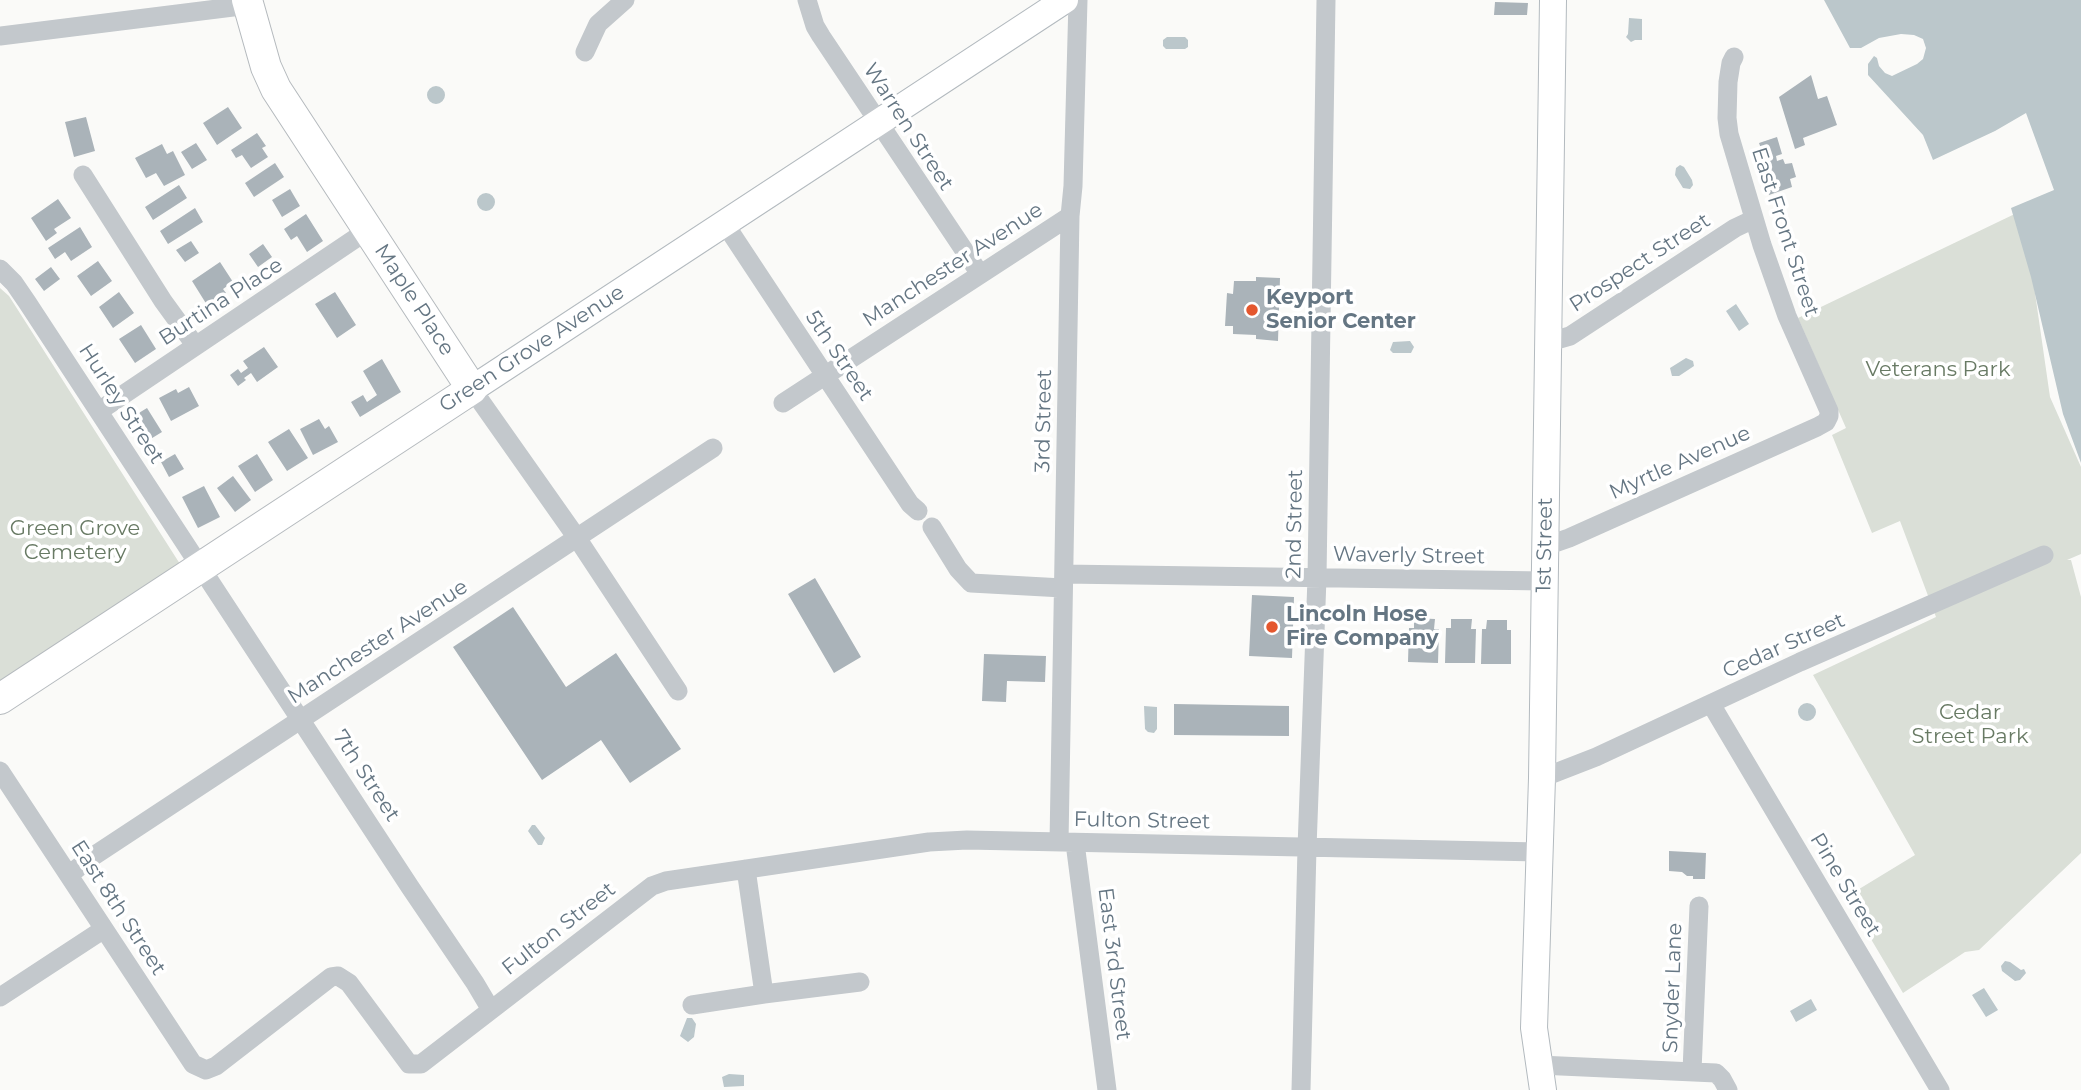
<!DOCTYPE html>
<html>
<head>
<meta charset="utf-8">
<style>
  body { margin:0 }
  canvas { display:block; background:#fafaf8 }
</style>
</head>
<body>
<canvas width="2081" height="1090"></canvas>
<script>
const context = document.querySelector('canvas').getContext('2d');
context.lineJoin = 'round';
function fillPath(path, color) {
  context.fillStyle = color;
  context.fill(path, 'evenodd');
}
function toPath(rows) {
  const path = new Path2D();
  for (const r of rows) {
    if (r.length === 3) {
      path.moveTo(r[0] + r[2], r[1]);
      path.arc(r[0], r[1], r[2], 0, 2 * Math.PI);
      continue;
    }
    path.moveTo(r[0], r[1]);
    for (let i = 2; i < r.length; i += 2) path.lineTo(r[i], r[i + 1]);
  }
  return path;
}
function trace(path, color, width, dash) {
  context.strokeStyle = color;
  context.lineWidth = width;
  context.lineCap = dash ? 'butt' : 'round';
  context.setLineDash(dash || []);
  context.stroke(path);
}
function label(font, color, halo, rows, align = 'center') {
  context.font = font + ' Montserrat,sans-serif';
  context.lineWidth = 7;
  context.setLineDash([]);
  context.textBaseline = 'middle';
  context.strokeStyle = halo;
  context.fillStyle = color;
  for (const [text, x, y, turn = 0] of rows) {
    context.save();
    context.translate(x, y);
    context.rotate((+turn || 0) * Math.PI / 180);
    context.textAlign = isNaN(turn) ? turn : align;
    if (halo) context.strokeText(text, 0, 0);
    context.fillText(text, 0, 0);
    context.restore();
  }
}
fillPath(toPath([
  [2023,210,2050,397,2081,467,2081,554,2067,560,2071,560,2081,597,2081,853,1979,950,1965,952,1903,993,1846,897,1915,855,1813,675,1936,617,1900,521,1872,533,1832,435,1846,428,1798,318],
  [0,288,9,296,180,564,0,684]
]), '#dadfd7');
fillPath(toPath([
  [1824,0,2081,0,2081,463,2063,414,2031,277,2011,208,2054,190,2026,113,1995,131,1933,160,1923,135,1868,75,1868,64,1874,56,1877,58,1879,66,1885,73,1892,76,1917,64,1923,59,1926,48,1923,39,1914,35,1901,34,1879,38,1861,48,1850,48],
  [1629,18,1642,19,1642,40,1635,40,1631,42,1626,37,1628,34],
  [1167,37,1185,37,1188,40,1188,47,1185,49,1166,49,1163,46,1163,40],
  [436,95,9],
  [1680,165,1684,167,1692,180,1693,185,1690,189,1683,188,1675,175,1676,168],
  [486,202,9],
  [1736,304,1749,324,1739,331,1726,311],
  [1410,341,1414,347,1411,353,1393,353,1390,350,1393,342],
  [1686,358,1693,361,1694,366,1679,376,1672,376,1670,368],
  [1807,712,9],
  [1144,706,1157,707,1157,729,1154,733,1148,732,1145,729],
  [532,825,535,825,545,838,542,845,538,845,528,831],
  [2005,961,2010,962,2021,970,2024,969,2026,973,2020,980,2015,981,2002,971,2001,966],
  [1984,988,1998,1010,1986,1017,1972,995],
  [1811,999,1817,1010,1796,1022,1790,1011],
  [687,1018,692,1018,696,1024,694,1037,688,1042,680,1036],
  [729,1074,744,1075,744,1086,724,1087,722,1077]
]), '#bbc7cb');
fillPath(toPath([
  [1495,2,1528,3,1527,15,1494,15],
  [1811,75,1818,99,1827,96,1837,125,1803,138,1805,145,1795,149,1779,97],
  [228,107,242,128,217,145,203,123],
  [86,117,95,151,74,157,65,122],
  [257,133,266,146,262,148,268,157,251,168,242,155,236,158,231,150],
  [1777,137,1782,154,1776,156,1777,161,1783,159,1785,164,1792,163,1796,177,1790,179,1792,187,1769,195,1760,167,1768,164,1767,159,1765,160,1759,143],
  [196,143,207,160,192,169,181,152],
  [162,144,167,154,173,151,185,175,164,186,156,173,146,178,135,158],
  [275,163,284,177,254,197,245,183],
  [179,185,187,198,153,220,145,207],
  [290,189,300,206,282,217,272,200],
  [58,199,71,218,54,229,57,233,46,241,31,218],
  [195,208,203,222,168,244,160,231],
  [306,214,323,241,307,252,297,236,291,240,284,229],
  [80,227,92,247,71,261,65,252,55,259,48,248],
  [191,241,199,253,185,262,176,250],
  [263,244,272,257,258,267,249,254],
  [98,261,112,281,91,296,77,276],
  [220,262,233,282,223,289,226,293,207,305,192,281],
  [51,267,60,279,44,291,35,279],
  [1256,277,1280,278,1278,341,1256,339,1256,335,1233,334,1233,326,1225,326,1227,293,1233,294,1234,281,1256,281],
  [119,292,134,313,113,328,99,307],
  [335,292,356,325,337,338,315,304],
  [141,325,156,349,135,363,119,339],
  [264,347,278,367,257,382,251,373,244,378,246,380,238,386,230,375,238,369,241,373,248,368,243,361],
  [382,359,401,392,360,417,351,402,363,395,367,402,377,395,363,371],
  [189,387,199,406,171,421,159,398,176,389,178,393],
  [147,408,162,432,144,443,129,419],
  [319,419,325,429,329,426,338,442,313,455,300,429],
  [289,429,308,458,287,471,268,442],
  [175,454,184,469,169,477,161,462],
  [257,454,273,480,255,492,238,466],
  [233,476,251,500,235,512,217,488],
  [204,486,220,517,198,528,182,497],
  [815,578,861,657,834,673,788,594],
  [1252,595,1294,597,1292,658,1249,656],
  [513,607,566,687,616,653,681,749,630,783,601,740,542,780,453,647],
  [1414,618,1435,619,1434,629,1439,629,1438,663,1408,662,1409,628,1414,628],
  [1451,619,1472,619,1471,629,1476,629,1475,663,1445,663,1446,628,1451,628],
  [1487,620,1507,620,1507,630,1511,630,1511,664,1481,664,1482,629,1486,629],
  [984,654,1046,656,1045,682,1007,681,1006,702,982,701],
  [1174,704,1289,706,1289,736,1174,735],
  [1669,851,1706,853,1705,879,1693,879,1693,876,1687,876,1682,872,1669,871]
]), '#aab3b9');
const secondary = toPath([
  [472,389,1065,0],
  [1543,1090,1534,1028,1542,778,1553,0]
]);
const primary = toPath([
  [0,699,472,389,276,89,266,67,247,0]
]);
trace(secondary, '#b3babf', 28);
trace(primary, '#b5babe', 32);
trace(toPath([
  [807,0,815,26,821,36,980,274],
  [0,36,249,5],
  [585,52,598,24,625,0],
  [83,175,163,301,195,345],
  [725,224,910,504,918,511],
  [0,269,14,283,27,302,410,887,475,983,491,1010],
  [1549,342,1570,336,1735,228,1754,219],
  [472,389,577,538,678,691],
  [783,403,1070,216],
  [99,411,368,230],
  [932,527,958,569,971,583,1063,588],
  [1546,546,1569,538,1817,427,1826,422,1829,416,1829,411,1787,316,1762,245,1729,134,1727,118,1728,82,1731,63,1734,57],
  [1064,574,1545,581],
  [1711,704,1940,1090],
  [0,771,193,1064,206,1070,216,1066,331,977,338,976,349,983,409,1064,421,1064,652,886,666,881,929,842,967,840,1539,852],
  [1542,778,1596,757,1800,662,2044,555],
  [1059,842,1070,216,1073,186,1078,0],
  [1075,843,1107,1090],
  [746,869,764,994,860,982],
  [69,875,89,859,713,448],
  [0,997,104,929],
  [692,1005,764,994],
  [1539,1065,1716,1073,1722,1079,1728,1090],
  [1692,1071,1699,906],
  [1301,1090,1307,848,1317,578,1326,0]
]), '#c3c8cc', 19);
trace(secondary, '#fff', 26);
trace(primary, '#fff', 30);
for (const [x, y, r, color] of [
  [1252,310,7,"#e4572e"],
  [1272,627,7,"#e4572e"]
]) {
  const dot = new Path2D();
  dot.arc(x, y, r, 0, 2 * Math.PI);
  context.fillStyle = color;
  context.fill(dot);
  trace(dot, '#fff', 2.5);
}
label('21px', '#657683', '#fff', [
  ["Warren Street",908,127,57],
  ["East Front Street",1785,232,72],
  ["Prospect Street",1640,263,-33],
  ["Manchester Avenue",953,265,-33],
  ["Maple Place",414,300,57],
  ["Burtina Place",221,302,-33],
  ["Green Grove Avenue",532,349,-33],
  ["5th Street",839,356,56],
  ["Hurley Street",121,404,57],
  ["3rd Street",1044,421,-89],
  ["Myrtle Avenue",1680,463,-24],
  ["2nd Street",1295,524,-89],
  ["1st Street",1545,545,-89],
  ["Waverly Street",1409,556,1],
  ["Manchester Avenue",378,642,-33],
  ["Cedar Street",1784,646,-24],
  ["7th Street",366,776,57],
  ["Fulton Street",1142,821,1],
  ["Pine Street",1845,885,59],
  ["East 8th Street",118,908,57],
  ["Fulton Street",559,929,-38],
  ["East 3rd Street",1114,964,83],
  ["Snyder Lane",1673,988,-88]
]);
label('bold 21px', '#657683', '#fff', [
  ["Keyport",1266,298],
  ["Senior Center",1266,322],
  ["Lincoln Hose",1286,615],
  ["Fire Company",1286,639]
], 'left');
label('21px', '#687a64', '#fff', [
  ["Veterans Park",1938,370],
  ["Green Grove",75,529],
  ["Cemetery",75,553],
  ["Cedar",1970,713],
  ["Street Park",1970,737]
]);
</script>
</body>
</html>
